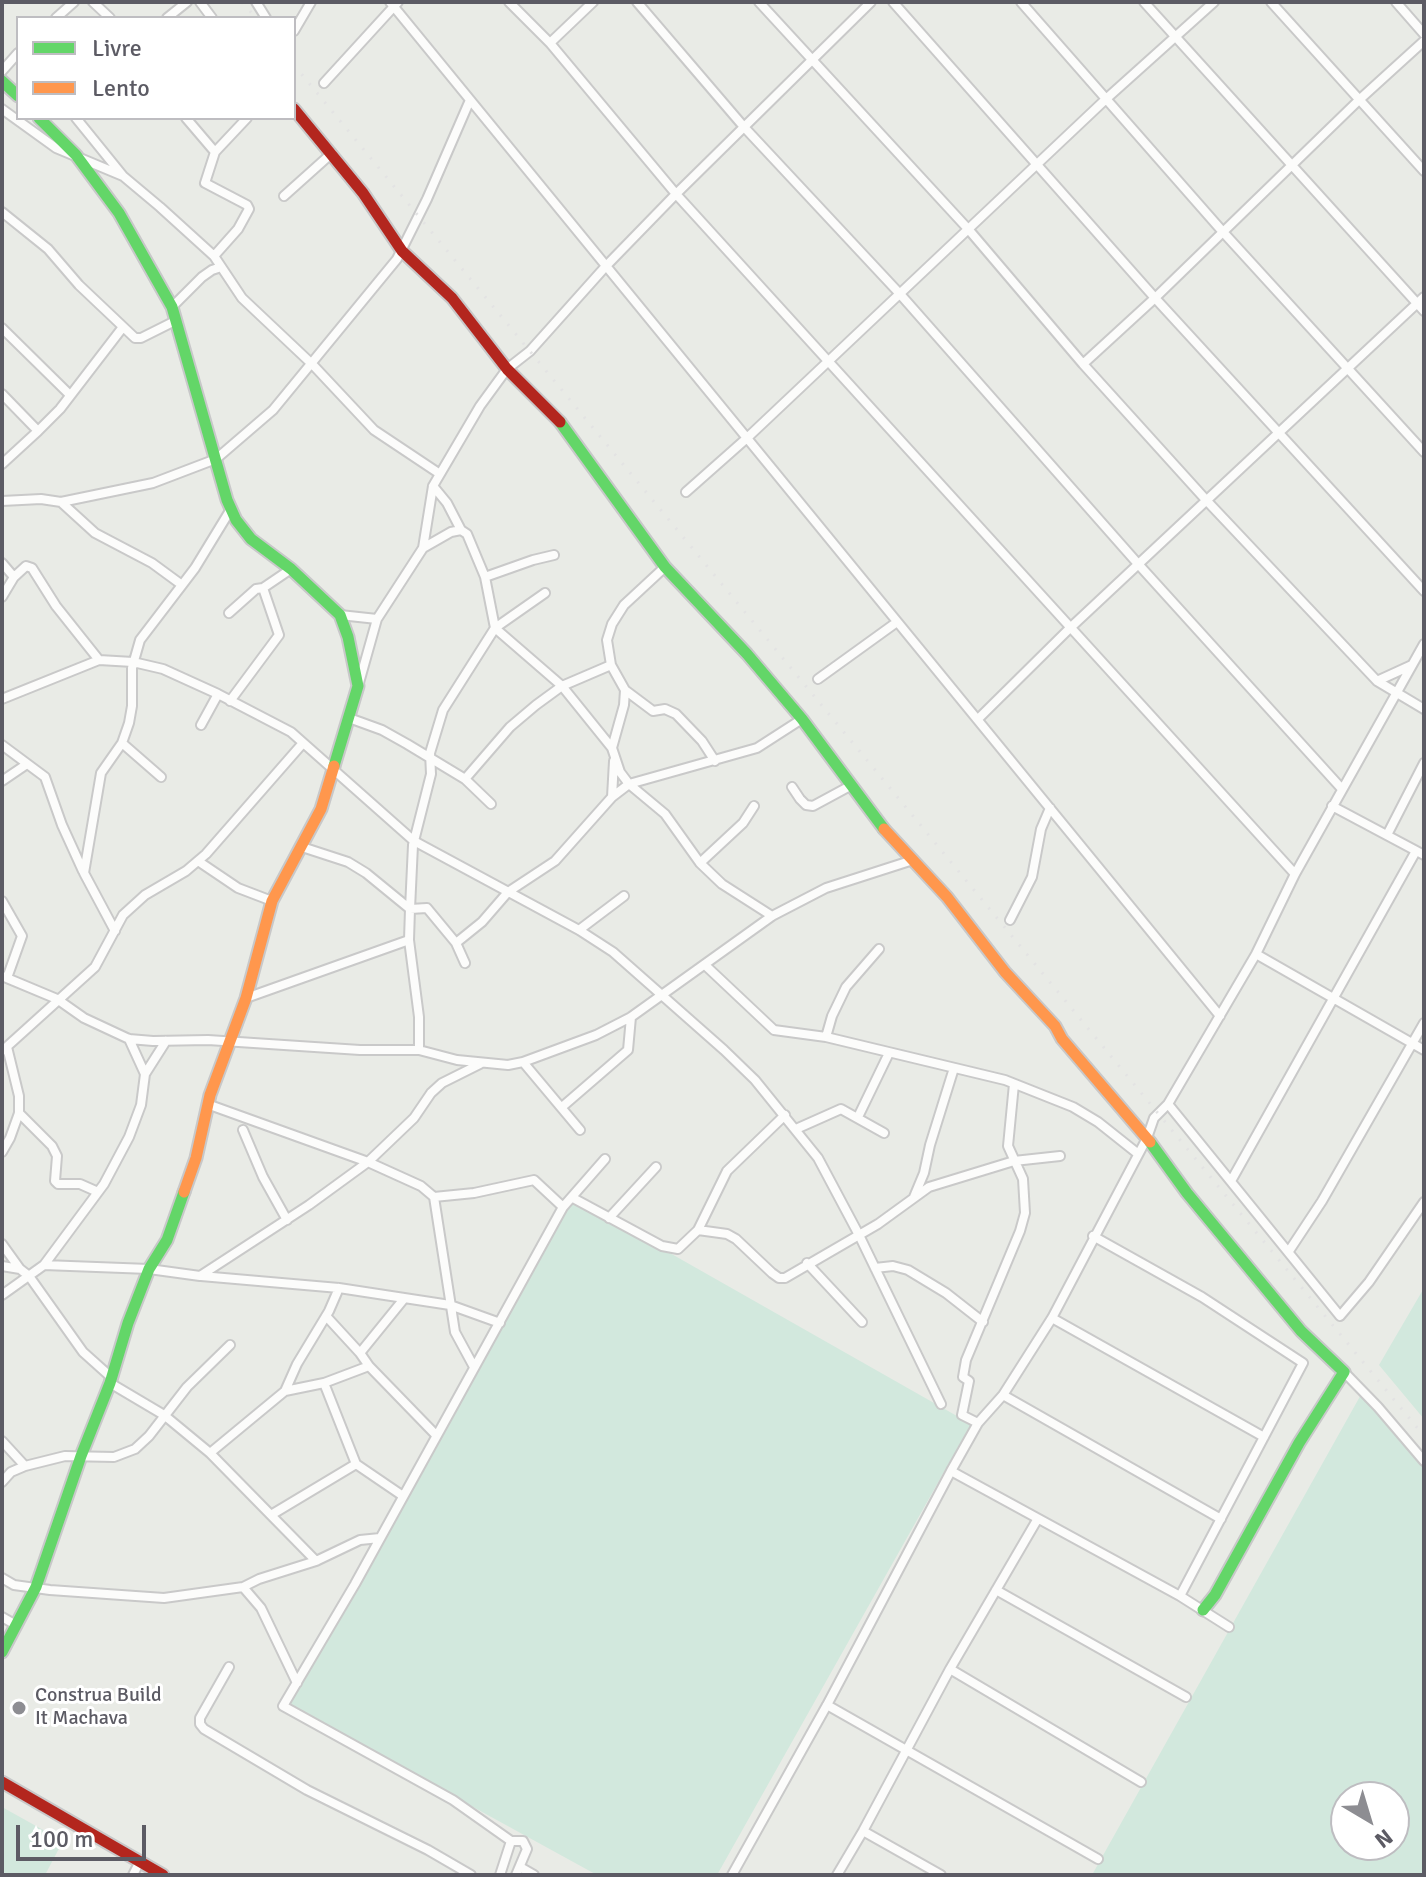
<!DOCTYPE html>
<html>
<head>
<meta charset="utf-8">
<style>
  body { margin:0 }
  #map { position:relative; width:1426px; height:1877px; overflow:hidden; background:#e9ebe6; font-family:Signika,sans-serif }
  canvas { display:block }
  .frame { position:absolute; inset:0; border:4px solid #5c5b64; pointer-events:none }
  .legend { position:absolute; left:16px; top:16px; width:280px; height:104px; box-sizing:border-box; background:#fff; border:2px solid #bebdc1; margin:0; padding:10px 14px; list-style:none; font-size:24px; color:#5c5b64 }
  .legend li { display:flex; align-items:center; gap:16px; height:40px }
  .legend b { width:40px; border:2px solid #bebdc1 }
  .north { position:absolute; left:1330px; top:1781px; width:80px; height:80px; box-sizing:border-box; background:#fff; border:2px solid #bebdc1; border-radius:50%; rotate:142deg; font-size:22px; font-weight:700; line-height:32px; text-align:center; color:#5c5b64 }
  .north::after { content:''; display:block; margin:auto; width:28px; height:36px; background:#8d8d92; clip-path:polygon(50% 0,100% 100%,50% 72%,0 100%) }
  .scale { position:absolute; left:16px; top:1825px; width:130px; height:36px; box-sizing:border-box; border:4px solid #5c5b64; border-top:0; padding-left:10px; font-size:24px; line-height:28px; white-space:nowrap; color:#5c5b64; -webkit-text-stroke:6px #fff; paint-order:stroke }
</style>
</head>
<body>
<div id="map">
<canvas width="1426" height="1877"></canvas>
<div class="frame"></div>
<ul class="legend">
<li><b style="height:10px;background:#63d668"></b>Livre</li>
<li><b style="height:10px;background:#ff974d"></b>Lento</li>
</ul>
<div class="north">N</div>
<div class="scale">100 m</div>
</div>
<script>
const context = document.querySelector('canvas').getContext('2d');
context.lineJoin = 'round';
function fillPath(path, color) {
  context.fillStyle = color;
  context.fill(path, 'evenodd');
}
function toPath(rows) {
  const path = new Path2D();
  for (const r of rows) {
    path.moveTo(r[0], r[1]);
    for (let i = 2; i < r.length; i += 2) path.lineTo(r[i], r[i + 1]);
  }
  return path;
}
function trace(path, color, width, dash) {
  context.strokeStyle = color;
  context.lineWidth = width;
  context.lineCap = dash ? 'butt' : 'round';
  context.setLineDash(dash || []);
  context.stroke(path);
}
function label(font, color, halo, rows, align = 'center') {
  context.font = font + ' Signika,sans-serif';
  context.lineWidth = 6;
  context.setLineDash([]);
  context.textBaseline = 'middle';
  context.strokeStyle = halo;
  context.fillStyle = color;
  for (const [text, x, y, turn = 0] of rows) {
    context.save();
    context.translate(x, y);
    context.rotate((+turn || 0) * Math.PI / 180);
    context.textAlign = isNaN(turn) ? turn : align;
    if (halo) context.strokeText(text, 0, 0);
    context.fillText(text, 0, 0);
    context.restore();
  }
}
fillPath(toPath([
  [573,1198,971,1424,717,1875,597,1875,289,1706],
  [1424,1288,1424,1419,1379,1365],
  [1363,1391,1424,1468,1424,1875,1092,1875],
  [1346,1797,1394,1797,1394,1845,1346,1845],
  [2,1807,63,1841,45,1875,2,1875]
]), '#d2e8dd');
const street = toPath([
  [93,2,110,18],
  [200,2,212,18],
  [256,2,266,18],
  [390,2,1220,1016],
  [509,2,550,43,676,194,1295,874],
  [637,2,744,127,900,294,1139,565,1342,789],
  [759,2,969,230,1083,364,1207,501,1377,681,1424,709],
  [893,2,1155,298,1424,591],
  [1021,2,1223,232,1424,452],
  [1144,2,1424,311],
  [1271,2,1424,171],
  [1396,2,1424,34],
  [56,18,74,2],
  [167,18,187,2],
  [294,31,311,2],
  [550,43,593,2],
  [2,71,18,53],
  [324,83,398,2],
  [2,109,56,148,123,176,160,207,214,256,242,298,313,365,374,430,440,474],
  [76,118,123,176],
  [186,118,215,152,205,183,247,205,249,209,238,229,214,256],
  [215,152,247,118],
  [284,196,332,153],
  [2,212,48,249,79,285,135,338,141,338,175,321],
  [172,307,202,277,212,270,221,267],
  [2,328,70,395],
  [1083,364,1155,298,1359,100,1424,41],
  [2,394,38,431,60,409,123,327],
  [2,464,38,431],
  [433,486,447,503,461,530],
  [686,492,747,438,1106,99,1214,2],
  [2,501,41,499,61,502,95,533,152,563,182,585],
  [61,502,153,483,216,459,273,410,397,259,427,199,470,100],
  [423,548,451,532,461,530,467,534,485,577,495,628,562,686,612,748],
  [2,563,14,577,26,566,32,568,56,606,99,660,2,699],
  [485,577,533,560,554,555],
  [2,597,14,577],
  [229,613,256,589,263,588,291,569],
  [340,615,377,619,423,548,433,486,480,406,507,369,530,351,606,266,676,194,871,2],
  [99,660,133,662,163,669,218,694,291,732,414,841,579,930,613,952,724,1050,755,1080,818,1158,859,1235,941,1404],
  [611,665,625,690,624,705,612,748,620,772,629,784,665,814,700,863,722,884,772,916],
  [818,679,897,622],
  [1377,681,1412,665],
  [359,683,377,619],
  [625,690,653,711,665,709,676,714,702,741,715,761],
  [230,701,279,635,263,588],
  [349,718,382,730,407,744,465,779,491,804],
  [978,719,1069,629,1424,297],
  [201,725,218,694],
  [122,743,161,777],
  [2,745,45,777,62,825,83,871],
  [465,779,510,727,536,705,562,686,611,665,607,640,612,624,624,605,665,567],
  [2,781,27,764],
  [792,787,800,799,806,805,813,806,850,786],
  [612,797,614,761],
  [1332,806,1424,855],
  [1387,835,1424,763],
  [302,847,348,862,366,873,410,909,427,908,456,943,465,963],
  [198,861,238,888,272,901],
  [700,863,743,823,754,806],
  [2,901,22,936,7,978],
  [1010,920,1032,877,1041,829,1050,808],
  [579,930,624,896],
  [115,931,84,873,101,773,122,743,129,723,132,706,132,668,140,640,195,568,231,509],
  [456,943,482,922,508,892,555,861,612,797,629,784,757,748,802,719],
  [1256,954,1424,1050],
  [705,965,774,1030,826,1037,1005,1080,1073,1107,1098,1122,1137,1153],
  [2,976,57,999,84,1018,129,1039,153,1041,208,1040,360,1050,419,1050,457,1060,508,1065,523,1062,596,1035,631,1017,772,916,826,888,913,860],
  [246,998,409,940],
  [826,1037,832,1016,846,987,879,949],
  [129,1039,145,1074],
  [419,1050,419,1017,409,940,410,909,413,845,431,774,430,753,443,710,495,628,545,593],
  [2,1051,95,967,123,915,145,895,186,871,206,854,303,743],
  [523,1062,580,1130],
  [207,1104,368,1162,421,1186,434,1197,474,1193,534,1180,563,1207,355,1584,283,1706,453,1800,511,1841,523,1841,527,1849,516,1875],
  [1168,1104,1340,1316,1369,1282,1424,1202],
  [562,1107,628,1050,631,1017],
  [19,1113,52,1146,57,1156,55,1181,58,1184,80,1184,98,1192],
  [858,1117,889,1053],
  [796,1129,841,1109,884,1133],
  [243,1130,263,1177,287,1220],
  [2,1152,10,1138,19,1113,19,1096,7,1047],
  [1231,1181,1416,851],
  [434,1197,455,1332,474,1367],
  [914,1197,924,1173,930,1145,954,1068],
  [573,1198,662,1246,678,1249,698,1230,727,1171,785,1115],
  [563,1207,605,1159],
  [609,1218,656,1167],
  [698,1230,727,1234,736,1239,772,1273,779,1278,785,1278,878,1224,929,1187,1014,1161,1060,1156],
  [1093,1236,1202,1297,1303,1363,1180,1596],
  [2,1244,20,1269],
  [1289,1251,1322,1201,1424,1023],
  [807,1263,862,1322],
  [44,1265,149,1269,200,1276,309,1205,368,1162,414,1118,431,1093,442,1083,480,1064],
  [2,1266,20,1269,29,1276,83,1352,112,1378],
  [875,1268,893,1266,908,1270,946,1293,983,1322],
  [201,1276,339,1288,450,1305,500,1323],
  [2,1295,44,1265,104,1184,129,1137,141,1105,145,1074,166,1041],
  [326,1316,360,1353],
  [1052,1318,1264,1437],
  [369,1366,435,1434],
  [1344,1372,1378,1407,1424,1461],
  [110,1383,164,1415,210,1453,316,1561,360,1540,380,1538],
  [324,1383,356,1464,403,1496],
  [285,1391,297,1364,329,1311,339,1288],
  [1003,1395,1221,1519],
  [978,1423,962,1415,969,1381,963,1377,966,1360,1020,1231,1025,1213,1023,1179,1008,1146,1014,1084],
  [2,1441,25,1466],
  [210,1453,285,1391,324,1383,369,1366,360,1353,403,1300],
  [951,1471,1180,1596,1229,1627],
  [2,1482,11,1472,25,1466,65,1456,114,1457,135,1449,149,1436,187,1387,230,1345],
  [271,1515,356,1464],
  [2,1578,14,1585,50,1590,164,1598,243,1587,261,1608,297,1683],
  [243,1587,259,1579,316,1561],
  [996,1590,1186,1697],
  [2,1617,16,1625],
  [229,1667,200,1718,200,1724,204,1729,307,1790,428,1850,471,1875],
  [950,1669,1141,1782],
  [827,1705,1098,1859],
  [863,1831,941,1875],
  [520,1867,534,1875],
  [133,1875,140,1861],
  [500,1875,511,1841],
  [732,1875,827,1705,951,1471,978,1423,1003,1395,1052,1318,1147,1138,1154,1118,1168,1104,1256,954,1295,874,1424,644],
  [837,1875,863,1831,950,1669,1037,1520]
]);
const fast = toPath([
  [2,81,18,96],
  [39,118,76,155,119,213,172,307,227,500,236,520,251,539,291,569,340,615,348,637,358,686,334,766],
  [560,422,665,567,747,654,802,719,884,829],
  [1150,1142,1187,1193,1301,1331,1344,1372,1299,1443,1215,1595,1203,1610],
  [2,1652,36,1587,81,1456,110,1383,128,1323,149,1269,167,1240,184,1192]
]);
const slow = toPath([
  [884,829,947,897,1005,972,1055,1026,1062,1039,1150,1142],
  [184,1192,196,1158,210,1095,246,998,272,901,321,809,334,766]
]);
const jam = toPath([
  [294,109,363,193,402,251,452,298,507,369,560,422],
  [2,1782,163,1875]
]);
trace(street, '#c9c9c9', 12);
trace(fast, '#c8c8c9', 15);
trace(slow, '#c8c8c9', 15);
trace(jam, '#c8c8c9', 15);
trace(street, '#fcfcfb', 8);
trace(fast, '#63d668', 11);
trace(slow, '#ff974d', 11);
trace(jam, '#b3261e', 11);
trace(toPath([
  [242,2,256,18],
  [294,65,1424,1436]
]), '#e3e3e3', 3, [2, 10]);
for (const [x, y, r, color] of [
  [19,1708,8,"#8d8d92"]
]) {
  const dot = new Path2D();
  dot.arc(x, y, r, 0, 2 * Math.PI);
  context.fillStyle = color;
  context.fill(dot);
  trace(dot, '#fff', 3);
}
label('20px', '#5c5b64', '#fff', [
  ["Construa Build",35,1696],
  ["It Machava",35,1719]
], 'left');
</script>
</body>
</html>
